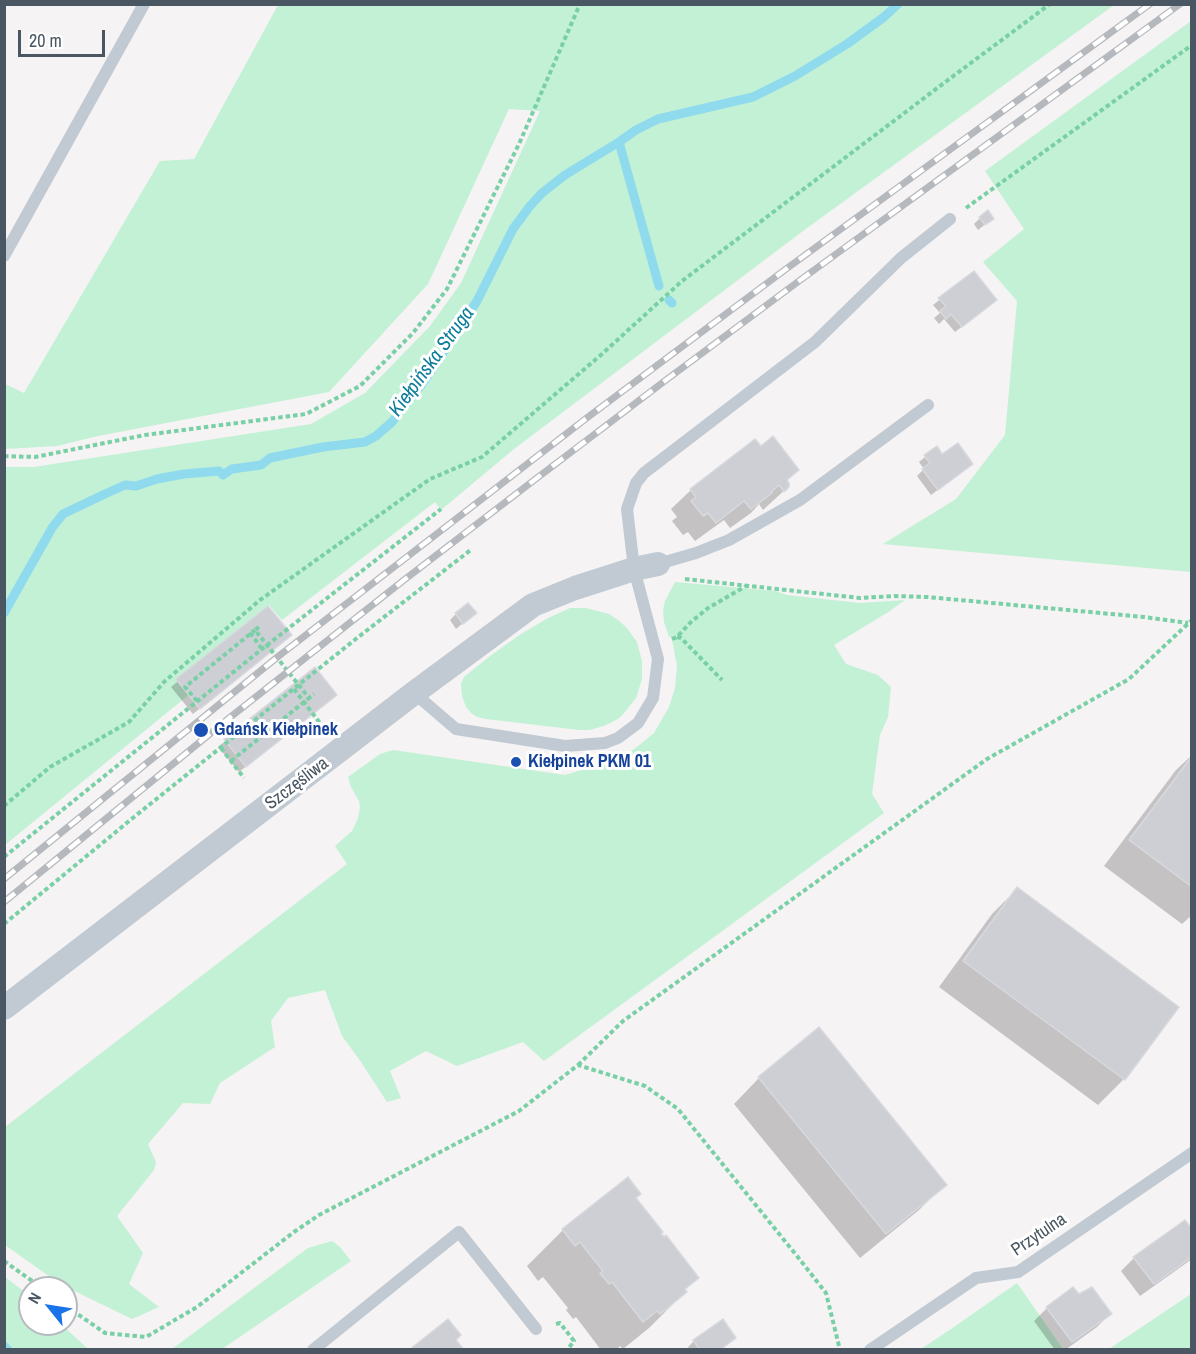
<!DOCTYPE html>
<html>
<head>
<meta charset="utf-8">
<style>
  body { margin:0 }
  #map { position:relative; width:1196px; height:1354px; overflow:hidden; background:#f5f3f3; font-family:"Archivo Narrow",sans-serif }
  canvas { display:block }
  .frame { position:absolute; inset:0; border:6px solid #4a5661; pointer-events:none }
  .north { position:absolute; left:18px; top:1276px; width:60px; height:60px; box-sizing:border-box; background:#fff; border:2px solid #b7bbc0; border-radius:50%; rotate:300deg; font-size:16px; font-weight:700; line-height:24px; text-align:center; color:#4a5661 }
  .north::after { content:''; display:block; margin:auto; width:21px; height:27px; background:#1a73e8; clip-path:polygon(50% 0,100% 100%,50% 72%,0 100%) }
  .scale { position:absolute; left:18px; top:30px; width:87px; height:27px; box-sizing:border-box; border:3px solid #4a5661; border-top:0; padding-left:8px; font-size:18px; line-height:21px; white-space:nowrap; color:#4a5661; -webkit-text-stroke:4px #fff; paint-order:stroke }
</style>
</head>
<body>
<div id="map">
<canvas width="1196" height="1354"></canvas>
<div class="frame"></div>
<div class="north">N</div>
<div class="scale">20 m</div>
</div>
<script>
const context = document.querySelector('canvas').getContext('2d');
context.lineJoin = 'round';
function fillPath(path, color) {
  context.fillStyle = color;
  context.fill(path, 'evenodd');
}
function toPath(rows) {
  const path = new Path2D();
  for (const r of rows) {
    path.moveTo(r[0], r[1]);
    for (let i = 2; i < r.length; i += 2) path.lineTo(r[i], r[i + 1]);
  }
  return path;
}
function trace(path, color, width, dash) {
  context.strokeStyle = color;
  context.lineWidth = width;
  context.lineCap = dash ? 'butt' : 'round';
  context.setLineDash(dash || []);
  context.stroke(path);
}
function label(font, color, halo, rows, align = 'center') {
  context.font = font + ' "Archivo Narrow",sans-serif';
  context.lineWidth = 6;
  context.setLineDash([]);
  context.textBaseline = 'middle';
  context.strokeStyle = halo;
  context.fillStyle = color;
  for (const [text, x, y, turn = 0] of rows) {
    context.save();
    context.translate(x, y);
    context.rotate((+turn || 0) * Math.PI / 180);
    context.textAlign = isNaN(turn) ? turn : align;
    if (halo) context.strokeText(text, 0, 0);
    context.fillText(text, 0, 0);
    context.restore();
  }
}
fillPath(toPath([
  [278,5,1114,5,803,231,514,449,441,510,435,502,282,620,269,605,178,678,191,693,5,845,5,467,34,467,311,424,365,393,430,326,461,283,540,111,509,109,428,284,329,392,98,436,57,446,5,449,5,384,24,393,160,161,194,159],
  [1191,21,1191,572,883,544,956,499,1005,435,1017,301,983,262,1024,229,985,171],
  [675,582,775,591,787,595,860,603,905,600,890,611,834,645,846,664,878,675,891,687,888,717,880,735,872,794,884,813,544,1061,523,1042,457,1066,426,1051,390,1071,401,1098,387,1102,361,1062,342,1036,325,990,288,998,271,1021,275,1047,220,1083,210,1104,183,1103,148,1144,156,1162,154,1170,117,1216,143,1253,129,1284,159,1307,132,1319,60,1284,5,1245,5,1127,347,864,335,846,352,831,358,818,360,807,359,801,351,787,348,777,380,754,393,750,565,775,605,763,626,755,638,746,654,733,669,707,675,688,677,666,675,656,673,644,671,637,669,637,664,622,663,610,665,601],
  [570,608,586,608,609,614,618,620,627,628,637,642,642,661,642,679,636,698,625,712,618,719,604,726,589,730,579,730,486,719,477,717,471,713,466,707,462,696,461,684,464,677,490,656,521,634,548,618],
  [332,1241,340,1247,351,1261,222,1349,172,1349,308,1248],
  [5,1277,30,1296,30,1324,61,1324,88,1349,5,1349],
  [1017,1283,1063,1349,921,1349,951,1329],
  [1191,1294,1191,1349,1109,1349]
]), '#c3f1d5');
fillPath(toPath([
  [980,218,992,219,978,230,974,224],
  [973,273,989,306,955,332,944,319,939,324,934,318,940,313,933,305],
  [760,448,797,470,786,481,788,487,763,510,759,504,751,513,730,528,724,520,695,541,688,532,683,535,672,521,677,517,671,509,691,490],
  [936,448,942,456,965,470,931,495,917,476,924,469,919,462],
  [268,608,283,641,193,714,171,687],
  [456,614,468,619,456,629,450,620],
  [314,669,329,701,239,772,218,747],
  [1192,755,1192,915,1182,924,1104,866,1176,770],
  [1017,889,1177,1007,1124,1079,1098,1105,939,987,992,914],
  [759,1078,945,1184,919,1210,860,1258,734,1104],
  [628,1179,634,1198,659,1233,697,1277,684,1291,685,1292,649,1328,623,1349,620,1346,616,1350,601,1350,576,1317,573,1319,566,1310,568,1308,543,1277,538,1281,527,1266,563,1230],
  [1192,1232,1192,1259,1140,1296,1121,1271,1134,1258],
  [1079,1296,1110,1314,1097,1327,1065,1350,1055,1350,1034,1321,1047,1308],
  [734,1338,721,1350,690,1350,688,1347,694,1341]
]), '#0003');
trace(toPath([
  [619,142,659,286],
  [669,300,672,303],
  [4,613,52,528,63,514,107,493,125,485,136,486,157,479,184,474,219,471,223,475,232,469,261,465,270,458,323,447,365,442,376,436,392,422,422,384,439,359,477,301,513,229,530,206,542,193,565,175,619,142,636,130,658,119,753,97,795,76,847,44,884,17,898,4],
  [4,1346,8,1350]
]), '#90daee', 9);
const building = toPath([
  [988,210,994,219,985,225,979,217,988,210],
  [974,271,997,300,962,327,951,314,946,319,940,311,946,306,938,298,974,271],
  [773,436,799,470,787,480,789,483,789,487,784,492,779,485,771,492,772,493,751,509,744,501,716,523,708,513,703,516,691,501,696,497,690,489,755,439,761,446,773,436],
  [958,443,973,464,938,490,922,469,930,463,924,455,937,446,942,454,958,443],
  [468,603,477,613,463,624,455,613,468,603],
  [268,606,292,635,200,709,176,679,268,606],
  [315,667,337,695,246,767,224,739,315,667],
  [1192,756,1192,887,1129,840,1192,756],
  [1017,887,1179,1007,1125,1080,963,961,1017,887],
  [819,1027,947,1185,886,1234,758,1077,819,1027],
  [628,1177,641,1194,636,1198,663,1232,661,1233,664,1237,666,1235,699,1278,685,1289,687,1292,660,1314,657,1311,643,1322,612,1282,609,1284,600,1273,603,1271,580,1242,575,1246,562,1229,628,1177],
  [1185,1220,1192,1229,1192,1257,1154,1284,1133,1257,1185,1220],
  [1073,1287,1079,1294,1092,1287,1112,1314,1072,1342,1046,1307,1073,1287],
  [448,1319,461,1335,456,1340,464,1350,409,1350,448,1319],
  [723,1319,736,1338,720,1350,700,1350,693,1340,723,1319]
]);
fillPath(building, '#cdcfd5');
trace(building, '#d7d9de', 1.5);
trace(toPath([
  [966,208,1192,45],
  [4,456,35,457,145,435,306,414,360,386,413,333,447,289,519,144,580,4],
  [685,579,860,598,894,596,927,597,1144,617,1188,623],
  [259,627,255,630,309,698,314,694],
  [252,633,251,634,262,649],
  [677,637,681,638,722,680],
  [672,639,677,637,691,622,708,608,746,586],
  [294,689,323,727],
  [197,701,185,687,255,630],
  [221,748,244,778],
  [231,761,309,698],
  [4,806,50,767,129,722,164,682,260,600,430,479,482,457,602,354,682,281,944,83,1050,4],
  [4,857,262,649,441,509],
  [4,924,134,817,357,638,472,549],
  [578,1065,623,1021,987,759,1129,679,1192,620],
  [4,1261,42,1288],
  [66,1306,105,1333,146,1337,197,1307,294,1232,319,1215,519,1111,578,1065,645,1086,678,1109,797,1256,826,1293,840,1350],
  [556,1324,560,1323,574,1341,567,1350]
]), '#7ad0a6', 4, [4.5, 3]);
trace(toPath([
  [4,256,144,4],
  [658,564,696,553,729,540,800,500,928,405],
  [414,693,456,729,565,746,605,743,618,738,638,723,653,698,658,659,634,569,627,509,636,483,644,473,815,342,901,258,950,219],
  [313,1350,459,1232,536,1329],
  [870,1350,976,1278,1018,1272,1192,1153]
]), '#c1cad2', 12);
trace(toPath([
  [4,1008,414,693,533,605,575,588,634,569,658,564]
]), '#c1cad2', 24);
const rail = toPath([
  [4,879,280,655,588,417,786,269,1150,4],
  [4,902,233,715,404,580,533,481,666,380,799,281,1180,4]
]);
trace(rail, '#b5b8bd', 7);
trace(rail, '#fff', 4.5, [14]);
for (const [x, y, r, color] of [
  [201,730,8,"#1a4fb4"],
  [516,762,6,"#1a4fb4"]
]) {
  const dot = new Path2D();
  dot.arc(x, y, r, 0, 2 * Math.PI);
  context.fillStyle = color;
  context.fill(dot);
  trace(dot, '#fff', 2);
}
label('bold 18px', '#164399', '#fff', [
  ["Gdańsk Kiełpinek",214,730],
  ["Kiełpinek PKM 01",528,762]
], 'left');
label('18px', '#4a5661', '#fff', [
  ["Szczęśliwa",297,784,-37],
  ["Przytulna",1039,1235,-34]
]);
label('italic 20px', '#0c7c9b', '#fff', [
  ["Kiełpińska Struga",432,362,-54]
]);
</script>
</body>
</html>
